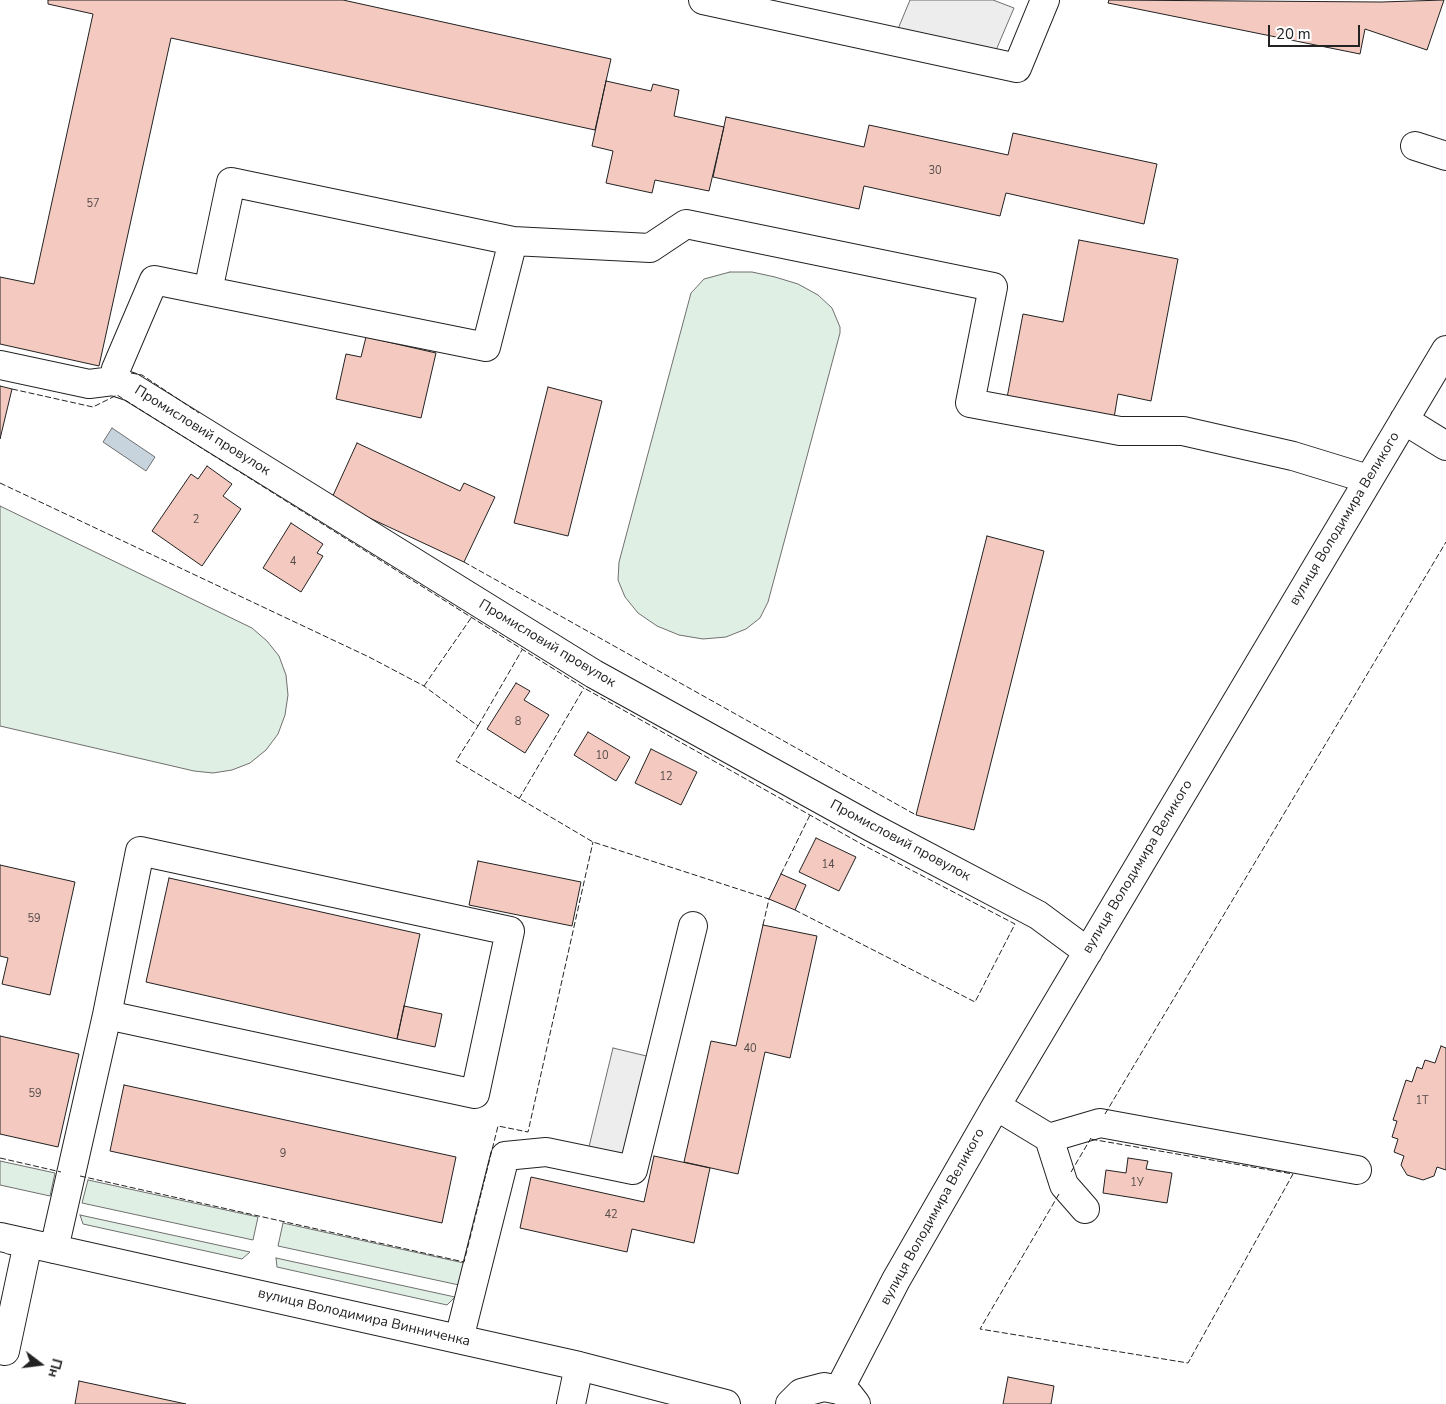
<!DOCTYPE html>
<html>
<head>
<meta charset="utf-8">
<style>
  body { margin:0 }
  #map { position:relative; width:1446px; height:1404px; overflow:hidden; background:#fff; font-family:"Nunito Sans",sans-serif }
  canvas { display:block }
  .north { position:absolute; left:15px; top:1339px; width:50px; height:50px; -webkit-text-stroke:4px #fff; paint-order:stroke; rotate:105deg; font-size:14px; font-weight:700; line-height:20px; text-align:center; color:#222 }
  .north::after { content:''; display:block; margin:auto; width:18px; height:22px; background:#222; clip-path:polygon(50% 0,100% 100%,50% 72%,0 100%) }
  .scale { position:absolute; left:1268px; top:25px; width:92px; height:22px; box-sizing:border-box; border:2px solid #222; border-top:0; padding-left:6px; font-size:15px; line-height:18px; white-space:nowrap; color:#222; -webkit-text-stroke:4px #fff; paint-order:stroke }
</style>
</head>
<body>
<div id="map">
<canvas width="1446" height="1404"></canvas>
<div class="north">Пн</div>
<div class="scale">20 m</div>
</div>
<script>
const context = document.querySelector('canvas').getContext('2d');
context.lineJoin = 'round';
function fillPath(path, color) {
  context.fillStyle = color;
  context.fill(path, 'evenodd');
}
function toPath(rows) {
  const path = new Path2D();
  for (const r of rows) {
    path.moveTo(r[0], r[1]);
    for (let i = 2; i < r.length; i += 2) path.lineTo(r[i], r[i + 1]);
  }
  return path;
}
function trace(path, color, width, dash) {
  context.strokeStyle = color;
  context.lineWidth = width;
  context.lineCap = dash ? 'butt' : 'round';
  context.setLineDash(dash || []);
  context.stroke(path);
}
function label(font, color, halo, rows, align = 'center') {
  context.font = font + ' "Nunito Sans",sans-serif';
  context.lineWidth = 4;
  context.setLineDash([]);
  context.textBaseline = 'middle';
  context.strokeStyle = halo;
  context.fillStyle = color;
  for (const [text, x, y, turn = 0] of rows) {
    context.save();
    context.translate(x, y);
    context.rotate((+turn || 0) * Math.PI / 180);
    context.textAlign = isNaN(turn) ? turn : align;
    if (halo) context.strokeText(text, 0, 0);
    context.fillText(text, 0, 0);
    context.restore();
  }
}
const green = toPath([
  [730,272,752,272,775,277,798,284,818,295,832,308,840,327,840,333,768,602,760,618,746,629,726,637,703,639,679,635,657,626,638,613,625,597,618,580,619,562,691,293,704,279,730,272],
  [0,506,252,628,267,641,279,656,286,675,288,695,285,715,278,734,266,750,250,763,232,770,213,773,194,771,0,726,0,506],
  [0,1161,55,1173,50,1196,0,1185,0,1161],
  [88,1180,258,1217,253,1240,82,1203,88,1180],
  [80,1215,250,1252,242,1259,83,1224,80,1215],
  [283,1223,464,1263,459,1285,278,1246,283,1223],
  [276,1258,455,1297,447,1305,277,1267,276,1258]
]);
fillPath(green, '#e0efe3');
trace(green, '#6f6f6f', 1);
const parking = toPath([
  [910,0,993,0,1014,8,991,62,893,41,910,0],
  [613,1048,659,1059,633,1170,586,1159,613,1048]
]);
fillPath(parking, '#ededed');
trace(parking, '#6f6f6f', 1);
const water = toPath([
  [112,428,155,457,146,471,103,442,112,428]
]);
fillPath(water, '#c7d3dd');
trace(water, '#6f6f6f', 1);
const building = toPath([
  [48,0,343,0,611,59,595,130,171,38,99,366,0,344,0,277,34,284,93,14,48,4,48,0],
  [1109,0,1381,2,1444,0,1427,50,1365,29,1360,54,1108,3,1109,0],
  [606,81,651,91,653,84,679,90,674,116,724,127,709,191,655,180,652,193,606,183,613,151,592,146,606,81],
  [726,117,864,147,869,125,1008,155,1013,133,1157,164,1144,224,1006,193,1000,216,864,186,859,209,713,177,726,117],
  [1079,240,1178,259,1151,401,1118,394,1113,424,1006,403,1023,314,1063,322,1079,240],
  [366,337,436,353,421,418,336,399,346,354,361,357,366,337],
  [0,386,12,389,0,439,0,386],
  [548,387,602,401,568,536,514,523,548,387],
  [357,443,460,491,464,483,495,497,464,562,331,500,357,443],
  [207,466,232,484,223,496,241,509,202,566,152,531,191,474,198,479,207,466],
  [291,523,323,544,317,553,323,556,301,592,263,568,291,523],
  [987,536,1044,551,974,830,916,815,987,536],
  [516,683,530,691,524,700,549,715,525,753,487,729,516,683],
  [588,732,630,757,616,781,574,755,588,732],
  [651,749,697,772,681,805,635,783,651,749],
  [816,838,856,857,839,891,799,872,816,838],
  [478,861,581,882,572,926,469,905,478,861],
  [0,865,75,882,50,995,2,984,8,958,0,956,0,865],
  [781,874,806,885,795,910,769,899,781,874],
  [169,878,420,934,397,1039,146,982,169,878],
  [763,925,817,936,790,1058,765,1052,738,1174,684,1162,711,1041,736,1046,763,925],
  [404,1006,442,1014,435,1047,397,1039,404,1006],
  [0,1036,79,1054,58,1147,0,1134,0,1036],
  [1441,1046,1446,1048,1446,1170,1437,1167,1434,1176,1423,1180,1407,1175,1401,1165,1404,1156,1394,1152,1398,1139,1392,1137,1397,1121,1393,1120,1406,1080,1412,1082,1417,1067,1422,1069,1425,1060,1435,1063,1441,1046],
  [124,1085,456,1157,442,1223,110,1151,124,1085],
  [654,1156,710,1168,694,1243,632,1229,627,1252,520,1228,531,1177,644,1202,654,1156],
  [1128,1158,1148,1161,1146,1169,1172,1173,1167,1203,1103,1193,1106,1170,1126,1173,1128,1158],
  [1008,1377,1054,1386,1051,1404,1003,1404,1008,1377],
  [79,1381,186,1404,75,1404,79,1381]
]);
fillPath(building, '#f3c9c0');
trace(building, '#222', 1);
const minor = toPath([
  [703,0,1017,68,1045,0],
  [1415,146,1446,156],
  [513,241,486,347,208,291,231,182,513,241,650,248,686,224,993,287,970,403,1120,431,1183,431,1293,456,1368,479],
  [0,365,89,384,113,381,131,387,594,674,871,827,1038,915,1088,952],
  [113,381,116,369,154,280,208,291],
  [1404,420,1446,446],
  [996,1106,1049,1138,1100,1123,1357,1170],
  [1049,1138,1064,1185,1085,1209],
  [0,1237,579,1366,726,1404],
  [54,1249,107,1015,140,851,510,931,475,1094,107,1015],
  [459,1339,505,1156,546,1152,633,1170,693,926],
  [0,1350,5,1351,28,1243,11,1240],
  [839,1390,896,1280,996,1106,1446,350],
  [571,1404,579,1366],
  [790,1404,801,1393,824,1387,839,1390,849,1395,856,1404]
]);
trace(minor, '#222', 30);
trace(minor, '#fff', 28);
trace(toPath([
  [131,373,142,375,199,413],
  [12,389,93,407,117,395,584,688,865,846,1015,924,975,1002,795,910],
  [0,483,369,657,424,686,478,726,456,761,593,842,769,899,763,925],
  [464,562,916,815],
  [424,686,471,618],
  [478,726,522,650],
  [519,799,584,688],
  [781,874,810,815],
  [1105,1114,1446,542],
  [0,1158,61,1172],
  [1071,1172,1091,1138],
  [80,1176,464,1262,498,1126,528,1132,593,842],
  [1059,1194,980,1329,1188,1363,1293,1174,1090,1139]
]), '#222', 1, [6, 2.5]);
label('11px', '#564c4a', null, [
  ["30",935,171],
  ["57",93,204],
  ["2",196,520],
  ["4",293,562],
  ["8",518,722],
  ["10",602,756],
  ["12",666,777],
  ["14",828,865],
  ["59",34,919],
  ["40",750,1049],
  ["59",35,1094],
  ["1Т",1422,1101],
  ["9",283,1154],
  ["1У",1137,1183],
  ["42",611,1215]
]);
label('14px', '#222', '#fff', [
  ["Промисловий провулок",202,431,32],
  ["вулиця Володимира Великого",1345,519,-59],
  ["Промисловий провулок",547,644,31],
  ["Промисловий провулок",900,841,28],
  ["вулиця Володимира Великого",1138,867,-59],
  ["вулиця Володимира Великого",933,1217,-61],
  ["вулиця Володимира Винниченка",364,1318,13]
]);
</script>
</body>
</html>
